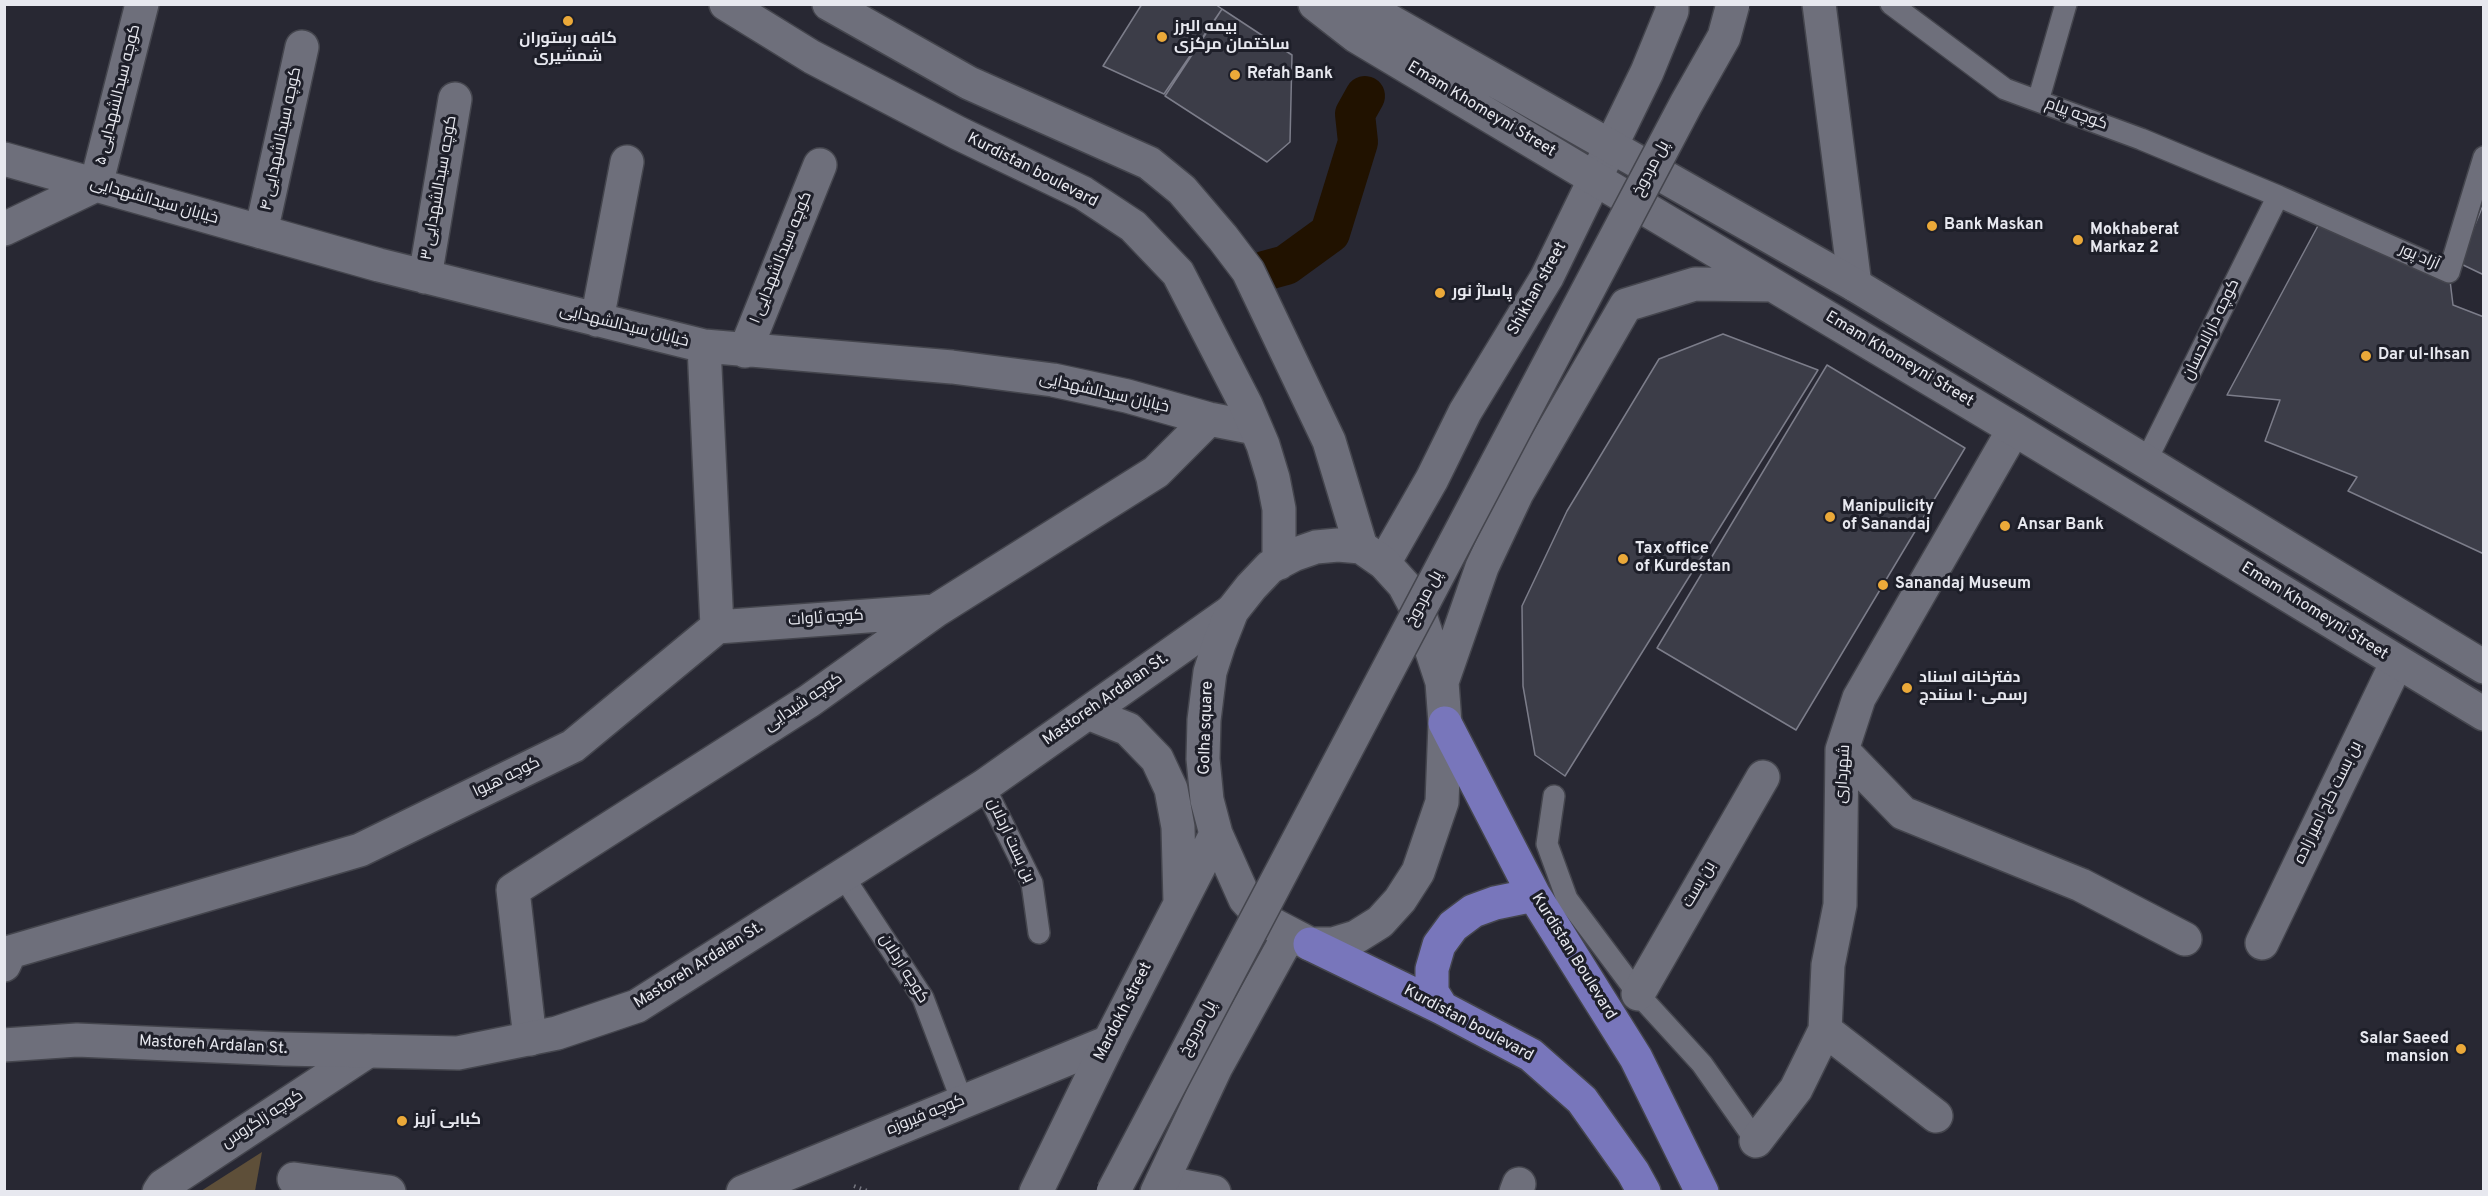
<!DOCTYPE html>
<html>
<head>
<meta charset="utf-8">
<style>
  body { margin:0 }
  #map { position:relative; width:2488px; height:1196px; overflow:hidden; background:#282833; font-family:Overpass,sans-serif }
  canvas { display:block }
  .frame { position:absolute; inset:0; border:6px solid #e7e8ef; pointer-events:none }
</style>
</head>
<body>
<div id="map">
<canvas width="2488" height="1196"></canvas>
<div class="frame"></div>
</div>
<script>
const context = document.querySelector('canvas').getContext('2d');
context.lineJoin = 'round';
function fillPath(path, color) {
  context.fillStyle = color;
  context.fill(path, 'evenodd');
}
function toPath(rows) {
  const path = new Path2D();
  for (const r of rows) {
    path.moveTo(r[0], r[1]);
    for (let i = 2; i < r.length; i += 2) path.lineTo(r[i], r[i + 1]);
  }
  return path;
}
function trace(path, color, width, dash) {
  context.strokeStyle = color;
  context.lineWidth = width;
  context.lineCap = dash ? 'butt' : 'round';
  context.setLineDash(dash || []);
  context.stroke(path);
}
function label(font, color, halo, rows, align = 'center') {
  context.font = font + ' Overpass,Cairo,sans-serif';
  context.lineWidth = 6;
  context.setLineDash([]);
  context.textBaseline = 'middle';
  context.strokeStyle = halo;
  context.fillStyle = color;
  for (const [text, x, y, turn = 0] of rows) {
    context.save();
    context.translate(x, y);
    context.rotate((+turn || 0) * Math.PI / 180);
    context.textAlign = isNaN(turn) ? turn : align;
    if (halo) context.strokeText(text, 0, 0);
    context.fillText(text, 0, 0);
    context.restore();
  }
}
fillPath(toPath([
  [262,1152,255,1191,201,1191]
]), '#5e4f39');
trace(toPath([
  [1264,271,1286,265,1330,233,1358,142,1355,114,1365,96]
]), '#211200', 40);
const building = toPath([
  [1142,4,1215,4,1222,9,1164,94,1103,66,1142,4],
  [1222,9,1292,55,1290,142,1267,162,1165,96,1222,9],
  [2484,203,2484,275,2459,263,2484,203],
  [2320,222,2449,272,2453,305,2484,317,2484,554,2348,491,2357,477,2265,441,2280,400,2227,395,2320,222],
  [1723,334,1818,370,1565,776,1535,755,1523,686,1522,606,1567,511,1659,359,1723,334],
  [1827,365,1965,448,1796,730,1657,648,1827,365]
]);
fillPath(building, '#3c3d48');
trace(building, '#7c7d8a', 1.5);
const service = toPath([
  [1891,4,2005,89,2141,139,2278,196,2449,272,2484,157],
  [2038,101,2066,4],
  [2145,463,2278,196],
  [984,786,1032,883,1039,933],
  [1554,796,1547,844,1567,899,1638,994,1702,1064,1756,1141],
  [843,876,923,998,962,1101]
]);
const minor = toPath([
  [4,159,379,265,704,346,952,367,1053,380,1127,396,1209,419,1255,428],
  [4,229,96,185,142,4],
  [261,232,302,47],
  [425,277,455,99],
  [597,320,627,162],
  [745,351,820,165],
  [717,627,935,611],
  [1842,750,1903,813,2081,885,2185,939],
  [2262,943,2397,662],
  [4,965,10,952,360,850,573,746,717,627,704,346],
  [1638,994,1763,777],
  [1825,1030,1936,1116],
  [530,1039,513,890,809,701,935,611,1156,472,1209,419],
  [1756,1141,1796,1089,1825,1030,1828,965,1840,905,1842,750,1859,698,2014,429],
  [294,1179,389,1192],
  [1162,1182,1214,1192],
  [159,1192,163,1186,368,1051],
  [743,1192,1109,1042],
  [1516,1192,1519,1184]
]);
const tertiary = toPath([
  [1819,4,1855,285],
  [1384,563,1432,479,1465,412,1547,277,1647,72,1672,11,1672,4],
  [4,1045,77,1040,284,1049,458,1053,557,1033,637,1006,984,786,1232,611]
]);
const secondary = toPath([
  [726,4,812,57,958,133,1083,193,1133,226,1178,273,1246,405,1263,445,1273,478,1279,509,1279,563],
  [829,4,969,83,1149,163,1182,190,1223,238,1248,271,1329,441,1361,547],
  [1315,4,1356,36,2014,429,2484,714],
  [1360,4,1855,285,2484,667],
  [1338,545,1361,547,1384,563,1404,585,1420,615,1442,682,1445,723,1442,802,1418,872,1400,900,1380,922,1356,937,1333,944,1310,944,1264,920,1245,899,1216,834,1207,800,1203,759,1204,720,1210,672,1219,644,1232,611,1251,587,1270,567,1293,555,1316,547,1338,545],
  [1442,682,1482,567,1517,493,1626,305,1695,284,1773,285],
  [1088,713,1128,729,1157,759,1171,789,1178,827,1180,902],
  [1036,1192,1109,1042,1216,834],
  [1157,1192,1216,1067,1289,935]
]);
const primary = toPath([
  [1445,723,1534,895,1636,1058,1702,1192],
  [1310,944,1442,1008,1531,1055,1582,1100,1633,1172,1644,1192],
  [1442,1008,1432,992,1432,969,1439,945,1453,926,1473,911,1495,903,1534,895]
]);
trace(service, '#44454d', 24);
trace(minor, '#44454d', 36);
trace(tertiary, '#44454d', 36);
trace(secondary, '#44454d', 36);
trace(primary, '#44454d', 36);
trace(toPath([
  [854,1186,870,1192]
]), '#767780', 4, [1.5, 4.5]);
trace(service, '#6e6f7b', 21);
trace(minor, '#6e6f7b', 33);
trace(tertiary, '#6e6f7b', 33);
trace(secondary, '#6e6f7b', 33);
trace(primary, '#7876bb', 33);
const secondaryBridge = toPath([
  [1113,1192,1686,104,1724,37,1733,4]
]);
trace(secondaryBridge, '#44454d', 36, []);
trace(secondaryBridge, '#6e6f7b', 33);
for (const [x, y, r, color] of [
  [568,21,6,"#eba939"],
  [1162,37,6,"#eba939"],
  [1235,75,6,"#eba939"],
  [1932,226,6,"#eba939"],
  [2078,240,6,"#eba939"],
  [1440,293,6,"#eba939"],
  [2366,356,6,"#eba939"],
  [1830,517,6,"#eba939"],
  [2005,526,6,"#eba939"],
  [1623,559,6,"#eba939"],
  [1883,585,6,"#eba939"],
  [1907,688,6,"#eba939"],
  [2461,1049,6,"#eba939"],
  [402,1121,6,"#eba939"]
]) {
  const dot = new Path2D();
  dot.arc(x, y, r, 0, 2 * Math.PI);
  context.fillStyle = color;
  context.fill(dot);
  trace(dot, '#1e1f29', 2);
}
label('bold 16px', '#e7e8ef', '#1e1f29', [
  ["بیمه البرز",1174,28],
  ["ساختمان مرکزی",1174,46],
  ["کافه رستوران",568,40,"center"],
  ["شمشیری",568,58,"center"],
  ["Refah Bank",1247,75],
  ["Bank Maskan",1944,226],
  ["Mokhaberat",2090,231],
  ["Markaz 2",2090,249],
  ["پاساژ نور",1452,293],
  ["Dar ul-Ihsan",2378,356],
  ["Manipulicity",1842,508],
  ["of Sanandaj",1842,526],
  ["Ansar Bank",2017,526],
  ["Tax office",1635,550],
  ["of Kurdestan",1635,568],
  ["Sanandaj Museum",1895,585],
  ["دفترخانه اسناد",1919,679],
  ["رسمی ۱۰ سنندج",1919,697],
  ["Salar Saeed",2449,1040,"right"],
  ["mansion",2449,1058,"right"],
  ["کبابی آریز",414,1121]
], 'left');
label('16px', '#e7e8ef', '#1e1f29', [
  ["کوچه سیدالشهدایی ۵",119,95,-76],
  ["Emam Khomeyni Street",1481,110,31],
  ["کوچه پیام",2076,115,20],
  ["کوچه سیدالشهدایی ۴",282,139,-78],
  ["پل مردوخ",1652,169,-62],
  ["Kurdistan boulevard",1032,171,27],
  ["کوچه سیدالشهدایی ۳",440,188,-80],
  ["خیابان سیدالشهدایی",154,202,16],
  ["کوچه سیدالشهدایی ۱",782,258,-68],
  ["آزاد پور",2419,258,24],
  ["Shikhan street",1538,289,-61],
  ["خیابان سیدالشهدایی",624,327,14],
  ["کوچه دارالاحسان",2212,330,-64],
  ["Emam Khomeyni Street",1899,360,31],
  ["خیابان سیدالشهدایی",1104,394,13],
  ["پل مردوخ",1425,599,-62],
  ["Emam Khomeyni Street",2314,612,32],
  ["کوچه ئاوات",826,619,-4],
  ["Mastoreh Ardalan St.",1106,700,-35],
  ["کوچه شیدایی",804,703,-34],
  ["Golha square",1207,728,-88],
  ["شهرداری",1844,774,-86],
  ["کوچه هیوا",507,778,-26],
  ["بن بست حاج امیر زاده",2329,803,-64],
  ["بن بست اردلان",1010,841,65],
  ["بن بست",1700,885,-60],
  ["Kurdistan Boulevard",1573,957,58],
  ["Mastoreh Ardalan St.",699,966,-32],
  ["کوچه اردلان",903,969,58],
  ["Mardokh street",1124,1012,-63],
  ["Kurdistan boulevard",1468,1024,28],
  ["پل مردوخ",1199,1029,-62],
  ["Mastoreh Ardalan St.",213,1046,3],
  ["کوچه فیروزه",926,1116,-22],
  ["کوچه زاگروس",263,1120,-33]
]);
</script>
</body>
</html>
